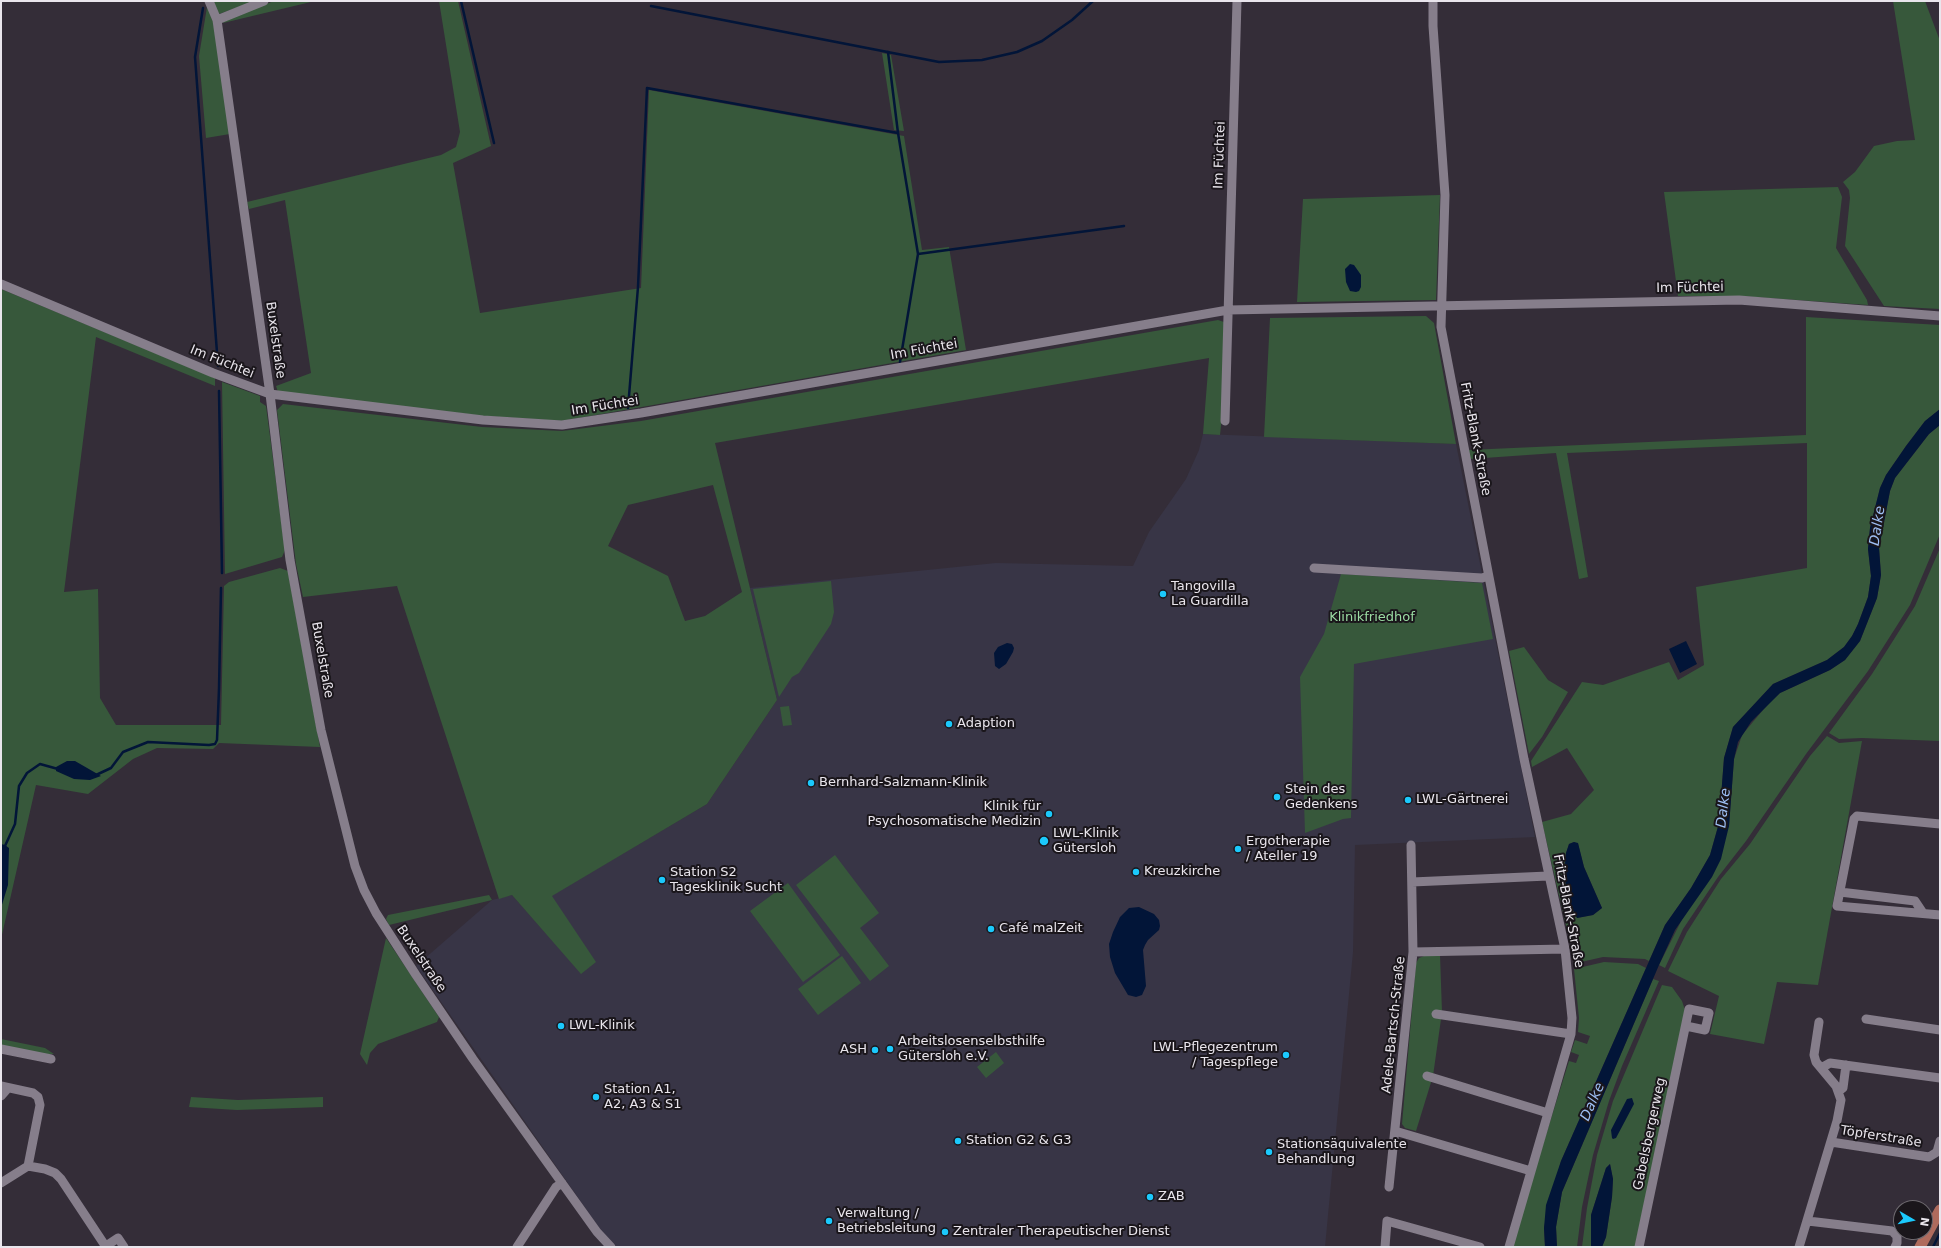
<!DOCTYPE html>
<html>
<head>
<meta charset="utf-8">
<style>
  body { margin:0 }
  #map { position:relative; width:1941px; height:1248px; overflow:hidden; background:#342d38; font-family:"DejaVu Sans",sans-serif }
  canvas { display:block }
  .frame { position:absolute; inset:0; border:2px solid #e9e5ec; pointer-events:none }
  .north { position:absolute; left:1893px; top:1200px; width:40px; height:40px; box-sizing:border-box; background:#1a161b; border:1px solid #6d696f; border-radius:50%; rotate:99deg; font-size:11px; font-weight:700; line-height:16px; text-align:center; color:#e9e5ec }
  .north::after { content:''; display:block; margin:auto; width:14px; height:18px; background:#1bc9fc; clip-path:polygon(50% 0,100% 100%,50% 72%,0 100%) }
</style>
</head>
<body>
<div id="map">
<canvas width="1941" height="1248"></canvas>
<div class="frame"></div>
<div class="north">N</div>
</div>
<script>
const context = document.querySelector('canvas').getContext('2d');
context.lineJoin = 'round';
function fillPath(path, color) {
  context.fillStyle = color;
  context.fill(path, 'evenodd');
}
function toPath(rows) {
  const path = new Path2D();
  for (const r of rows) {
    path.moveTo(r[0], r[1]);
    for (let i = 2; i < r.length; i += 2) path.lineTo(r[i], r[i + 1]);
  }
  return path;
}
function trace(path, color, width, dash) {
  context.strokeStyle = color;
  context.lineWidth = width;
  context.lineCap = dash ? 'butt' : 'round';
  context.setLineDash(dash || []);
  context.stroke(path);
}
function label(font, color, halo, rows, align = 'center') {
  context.font = font + ' "DejaVu Sans",sans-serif';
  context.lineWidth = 4;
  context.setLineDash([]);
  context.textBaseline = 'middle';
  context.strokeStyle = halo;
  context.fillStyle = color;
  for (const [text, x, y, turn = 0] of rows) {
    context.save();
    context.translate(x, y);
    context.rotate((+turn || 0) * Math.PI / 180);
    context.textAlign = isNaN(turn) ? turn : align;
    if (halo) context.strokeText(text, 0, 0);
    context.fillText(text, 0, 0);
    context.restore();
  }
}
fillPath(toPath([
  [1203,434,1456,444,1535,837,1355,845,1353,952,1325,1247,617,1247,600,1229,416,966,492,900,512,895,581,973,595,962,551,896,707,804,777,700,750,588,996,563,1133,566,1149,532,1186,479,1199,450]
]), '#383546');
fillPath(toPath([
  [213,1,255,1,219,14],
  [274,1,315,1,223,23,224,20],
  [439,1,458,1,491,146,453,163,480,313,641,288,649,90,904,136,922,250,949,247,966,350,562,421,483,416,278,392,276,386,311,373,285,200,249,209,247,202,441,155,456,147,460,132],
  [1893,1,1925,1,1940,41,1940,309,1884,306,1845,246,1850,198,1849,190,1843,182,1855,172,1874,146,1897,141,1915,140],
  [207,7,213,20,230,134,206,138,199,56],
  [882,53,891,55,904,131,894,130],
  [1838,187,1842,197,1836,248,1867,300,1868,305,1740,296,1678,296,1664,192],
  [1440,195,1436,300,1297,302,1303,199],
  [1,289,215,378,215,386,96,337,64,592,98,589,100,698,116,725,221,725,224,586,229,582,280,568,288,571,320,747,219,743,213,749,157,748,133,759,88,794,36,785,1,939],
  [1426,316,1434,323,1456,444,1264,437,1270,318],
  [1806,317,1940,325,1940,409,1925,421,1906,446,1886,475,1880,488,1870,528,1868,549,1871,576,1868,597,1858,624,1852,636,1844,647,1827,660,1773,684,1733,727,1724,758,1719,823,1710,855,1691,888,1665,925,1649,961,1645,959,1603,957,1581,962,1577,933,1568,934,1542,822,1571,814,1594,790,1567,748,1532,767,1531,761,1582,682,1603,685,1669,662,1678,680,1704,665,1696,587,1807,568,1807,443,1567,453,1588,577,1579,579,1556,453,1470,459,1468,450,1806,435],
  [1574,842,1578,844,1584,867,1602,908,1593,915,1577,918,1570,904,1564,875,1566,853,1569,844],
  [1218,320,1224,322,1223,407,1220,435,1203,434,1209,358,715,443,777,700,707,804,552,896,596,962,581,974,512,895,499,899,397,586,303,597,296,564,277,410,283,404,482,427,562,431,641,421],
  [713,485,742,592,705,616,685,621,668,576,608,546,628,505],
  [222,382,260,396,260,402,266,406,285,550,282,557,225,574],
  [1940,425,1940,534,1910,605,1868,671,1806,754,1746,841,1718,877,1683,929,1665,968,1659,965,1729,826,1734,759,1742,735,1768,704,1780,693,1830,670,1845,660,1860,641,1877,598,1881,575,1879,548,1890,491,1895,478,1929,434],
  [1940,548,1940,741,1862,738,1839,739,1829,733,1872,674,1915,606],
  [1341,574,1482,583,1493,639,1354,664,1351,818,1343,819,1305,833,1300,677,1324,634],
  [831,581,834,612,831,624,799,673,792,677,779,697,753,589],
  [1524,647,1548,680,1568,692,1542,737,1529,754,1509,651],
  [789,706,792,725,783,726,780,707],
  [1827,736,1839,743,1862,741,1818,985,1777,982,1764,1044,1710,1034,1719,996,1668,971,1687,932,1721,879,1750,844,1810,756],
  [835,855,879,913,860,928,889,966,870,981,796,885],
  [788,883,840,955,803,982,750,911],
  [489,895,492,900,389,925,386,919,388,915],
  [386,938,439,1017,437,1022,378,1044,370,1053,367,1065,360,1054],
  [1440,955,1442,1012,1433,1076,1416,1131,1405,1128,1402,1124,1416,963,1419,958,1424,956],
  [842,956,861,983,818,1015,798,989],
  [1604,962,1638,964,1646,968,1561,1161,1544,1227,1545,1247,1511,1247,1569,1061,1576,1063,1579,1055,1571,1052,1575,1040,1587,1044,1590,1036,1578,1032,1579,1018,1574,969],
  [1653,979,1659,981,1622,1066,1609,1101,1593,1155,1582,1207,1577,1247,1557,1247,1556,1227,1562,1192],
  [1662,985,1672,987,1682,1001,1685,1010,1635,1247,1602,1247,1606,1237,1612,1197,1613,1179,1610,1164,1606,1168,1591,1215,1591,1247,1582,1247,1587,1208,1597,1155,1613,1101],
  [1,1039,45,1048,54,1054,44,1054,1,1046],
  [996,1052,1004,1063,986,1078,977,1067],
  [191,1097,238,1100,323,1097,323,1107,237,1110,189,1107]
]), '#37583b');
fillPath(toPath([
  [1350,264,1354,265,1361,275,1361,287,1359,291,1356,292,1350,291,1346,282,1345,269],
  [1940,409,1940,425,1929,434,1895,478,1890,491,1879,548,1881,575,1877,598,1860,641,1845,660,1830,670,1780,693,1751,722,1738,742,1734,759,1729,826,1721,859,1712,877,1675,930,1659,965,1562,1192,1556,1227,1557,1247,1545,1247,1544,1228,1546,1205,1561,1161,1665,925,1691,888,1710,855,1719,823,1724,758,1733,727,1773,684,1827,660,1844,647,1852,636,1858,624,1868,597,1871,576,1868,549,1870,528,1880,488,1886,475,1906,446,1925,421],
  [1686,641,1697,664,1680,673,1669,649],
  [1007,643,1012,644,1014,648,1013,652,1006,664,999,669,995,666,994,653,998,647],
  [67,761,75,761,101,776,90,780,74,779,56,771,56,767],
  [1574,842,1578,843,1584,867,1602,908,1593,915,1577,918,1570,904,1564,875,1566,853,1569,844],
  [1,844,5,845,9,848,8,885,1,908],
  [1139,907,1154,914,1159,920,1160,926,1159,930,1148,940,1145,945,1143,950,1146,986,1142,995,1136,997,1128,995,1115,973,1110,957,1109,944,1113,932,1120,917,1129,908],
  [1632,1098,1634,1104,1616,1138,1613,1139,1612,1138,1611,1130,1627,1099],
  [1610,1164,1613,1179,1612,1197,1606,1237,1602,1247,1591,1247,1591,1215,1606,1168]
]), '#021538');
trace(toPath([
  [461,1,494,143],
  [651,6,939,62,982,60,1017,52,1042,41,1072,20,1093,1],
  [203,8,195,57,218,366],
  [888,52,898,133],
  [918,254,1124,226],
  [219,391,222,573],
  [628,408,638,287,647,88,898,133,918,254,900,362],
  [96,775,111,768,123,752,148,742,209,745,215,744,217,740,219,689,221,588],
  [5,846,15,824,19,786,27,773,40,764,58,769],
  [1933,1247,1940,1233]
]), '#021538', 2.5);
trace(toPath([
  [209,1,217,20,270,394,290,560,321,730,355,866,364,890,376,913,416,975,473,1059,597,1232,611,1247],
  [1433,1,1433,26,1445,195,1441,327,1524,759,1565,949,1572,1018,1571,1034,1509,1247],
  [217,20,264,1],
  [1,284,213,373,270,394,483,420,562,425,641,413,1228,310,1739,300,1940,316],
  [1225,421,1237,1],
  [1314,568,1482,578,1488,576],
  [1940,824,1857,816,1854,819,1837,906,1940,915],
  [1412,882,1548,876],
  [1840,892,1915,901,1923,913],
  [1413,952,1565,949],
  [1436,1014,1571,1034],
  [1866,1019,1940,1030],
  [1,1049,51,1059],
  [1821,1068,1830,1063,1940,1078],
  [1427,1076,1548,1113],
  [1,1086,33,1093,38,1097,40,1105,28,1166],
  [1839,1091,1843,1088,1846,1065],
  [1,1096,8,1088],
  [1395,1131,1531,1171],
  [1831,1142,1929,1157,1937,1152,1940,1141],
  [1,1183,28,1166,45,1169,55,1173,61,1179,106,1247],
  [1389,1187,1413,952,1411,845],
  [1808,1221,1892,1231,1897,1236,1897,1243,1895,1247],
  [106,1246,118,1238,124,1247],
  [517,1247,556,1187,562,1183],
  [1385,1247,1387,1221,1480,1247],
  [1639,1247,1689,1009,1709,1013,1705,1030,1686,1026],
  [1799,1247,1837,1121,1841,1100,1836,1086,1816,1062,1814,1055,1819,1022]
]), '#867e8b', 9);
trace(toPath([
  [1920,1247,1940,1210]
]), '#af6b5d', 11);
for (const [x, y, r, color] of [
  [1163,594,4,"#1bc9fc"],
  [949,724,4,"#1bc9fc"],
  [811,783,4,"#1bc9fc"],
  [1277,797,4,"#1bc9fc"],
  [1408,800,4,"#1bc9fc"],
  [1049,814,4,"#1bc9fc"],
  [1044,841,5,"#1bc9fc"],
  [1238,849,4,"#1bc9fc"],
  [1136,872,4,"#1bc9fc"],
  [662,880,4,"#1bc9fc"],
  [991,929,4,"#1bc9fc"],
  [561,1026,4,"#1bc9fc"],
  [890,1049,4,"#1bc9fc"],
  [875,1050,4,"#1bc9fc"],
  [1286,1055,4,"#1bc9fc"],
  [596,1097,4,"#1bc9fc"],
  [958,1141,4,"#1bc9fc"],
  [1269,1152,4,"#1bc9fc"],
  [1150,1197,4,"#1bc9fc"],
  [829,1221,4,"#1bc9fc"],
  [945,1232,4,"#1bc9fc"]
]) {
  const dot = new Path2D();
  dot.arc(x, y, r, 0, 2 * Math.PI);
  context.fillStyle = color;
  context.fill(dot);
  trace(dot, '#1a161b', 1.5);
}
label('13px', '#e9e5ec', '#1a161b', [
  ["Im Füchtei",1220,155,-88],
  ["Im Füchtei",1690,288,-1],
  ["Buxelstraße",275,340,82],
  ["Im Füchtei",924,350,-10],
  ["Im Füchtei",222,362,22],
  ["Im Füchtei",605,406,-9],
  ["Fritz-Blank-Straße",1475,439,79],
  ["Buxelstraße",322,660,80],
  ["Fritz-Blank-Straße",1568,911,79],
  ["Buxelstraße",421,959,56],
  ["Adele-Bartsch-Straße",1394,1025,-84],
  ["Gabelsbergerweg",1650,1134,-78],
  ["Töpferstraße",1881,1137,9]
]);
label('13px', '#e9e5ec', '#1a161b', [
  ["Tangovilla",1171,587],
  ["La Guardilla",1171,602],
  ["Adaption",957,724],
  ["Bernhard-Salzmann-Klinik",819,783],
  ["Stein des",1285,790],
  ["Gedenkens",1285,805],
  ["LWL-Gärtnerei",1416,800],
  ["Klinik für",1041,807,"right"],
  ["Psychosomatische Medizin",1041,822,"right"],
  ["LWL-Klinik",1053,834],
  ["Gütersloh",1053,849],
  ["Ergotherapie",1246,842],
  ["/ Ateller 19",1246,857],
  ["Kreuzkirche",1144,872],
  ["Station S2",670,873],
  ["Tagesklinik Sucht",670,888],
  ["Café malZeit",999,929],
  ["LWL-Klinik",569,1026],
  ["Arbeitslosenselbsthilfe",898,1042],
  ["Gütersloh e.V.",898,1057],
  ["LWL-Pflegezentrum",1278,1048,"right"],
  ["/ Tagespflege",1278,1063,"right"],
  ["ASH",867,1050,"right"],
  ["Station A1,",604,1090],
  ["A2, A3 & S1",604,1105],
  ["Station G2 & G3",966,1141],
  ["Stationsäquivalente",1277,1145],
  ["Behandlung",1277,1160],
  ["ZAB",1158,1197],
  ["Verwaltung /",837,1214],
  ["Betriebsleitung",837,1229],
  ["Zentraler Therapeutischer Dienst",953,1232]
], 'left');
label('13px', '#9bdca3', '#1a161b', [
  ["Klinikfriedhof",1372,618]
]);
label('italic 14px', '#9ebff4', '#1a161b', [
  ["Dalke",1878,526,-81],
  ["Dalke",1724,808,-83],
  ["Dalke",1593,1102,-66]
]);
</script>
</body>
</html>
